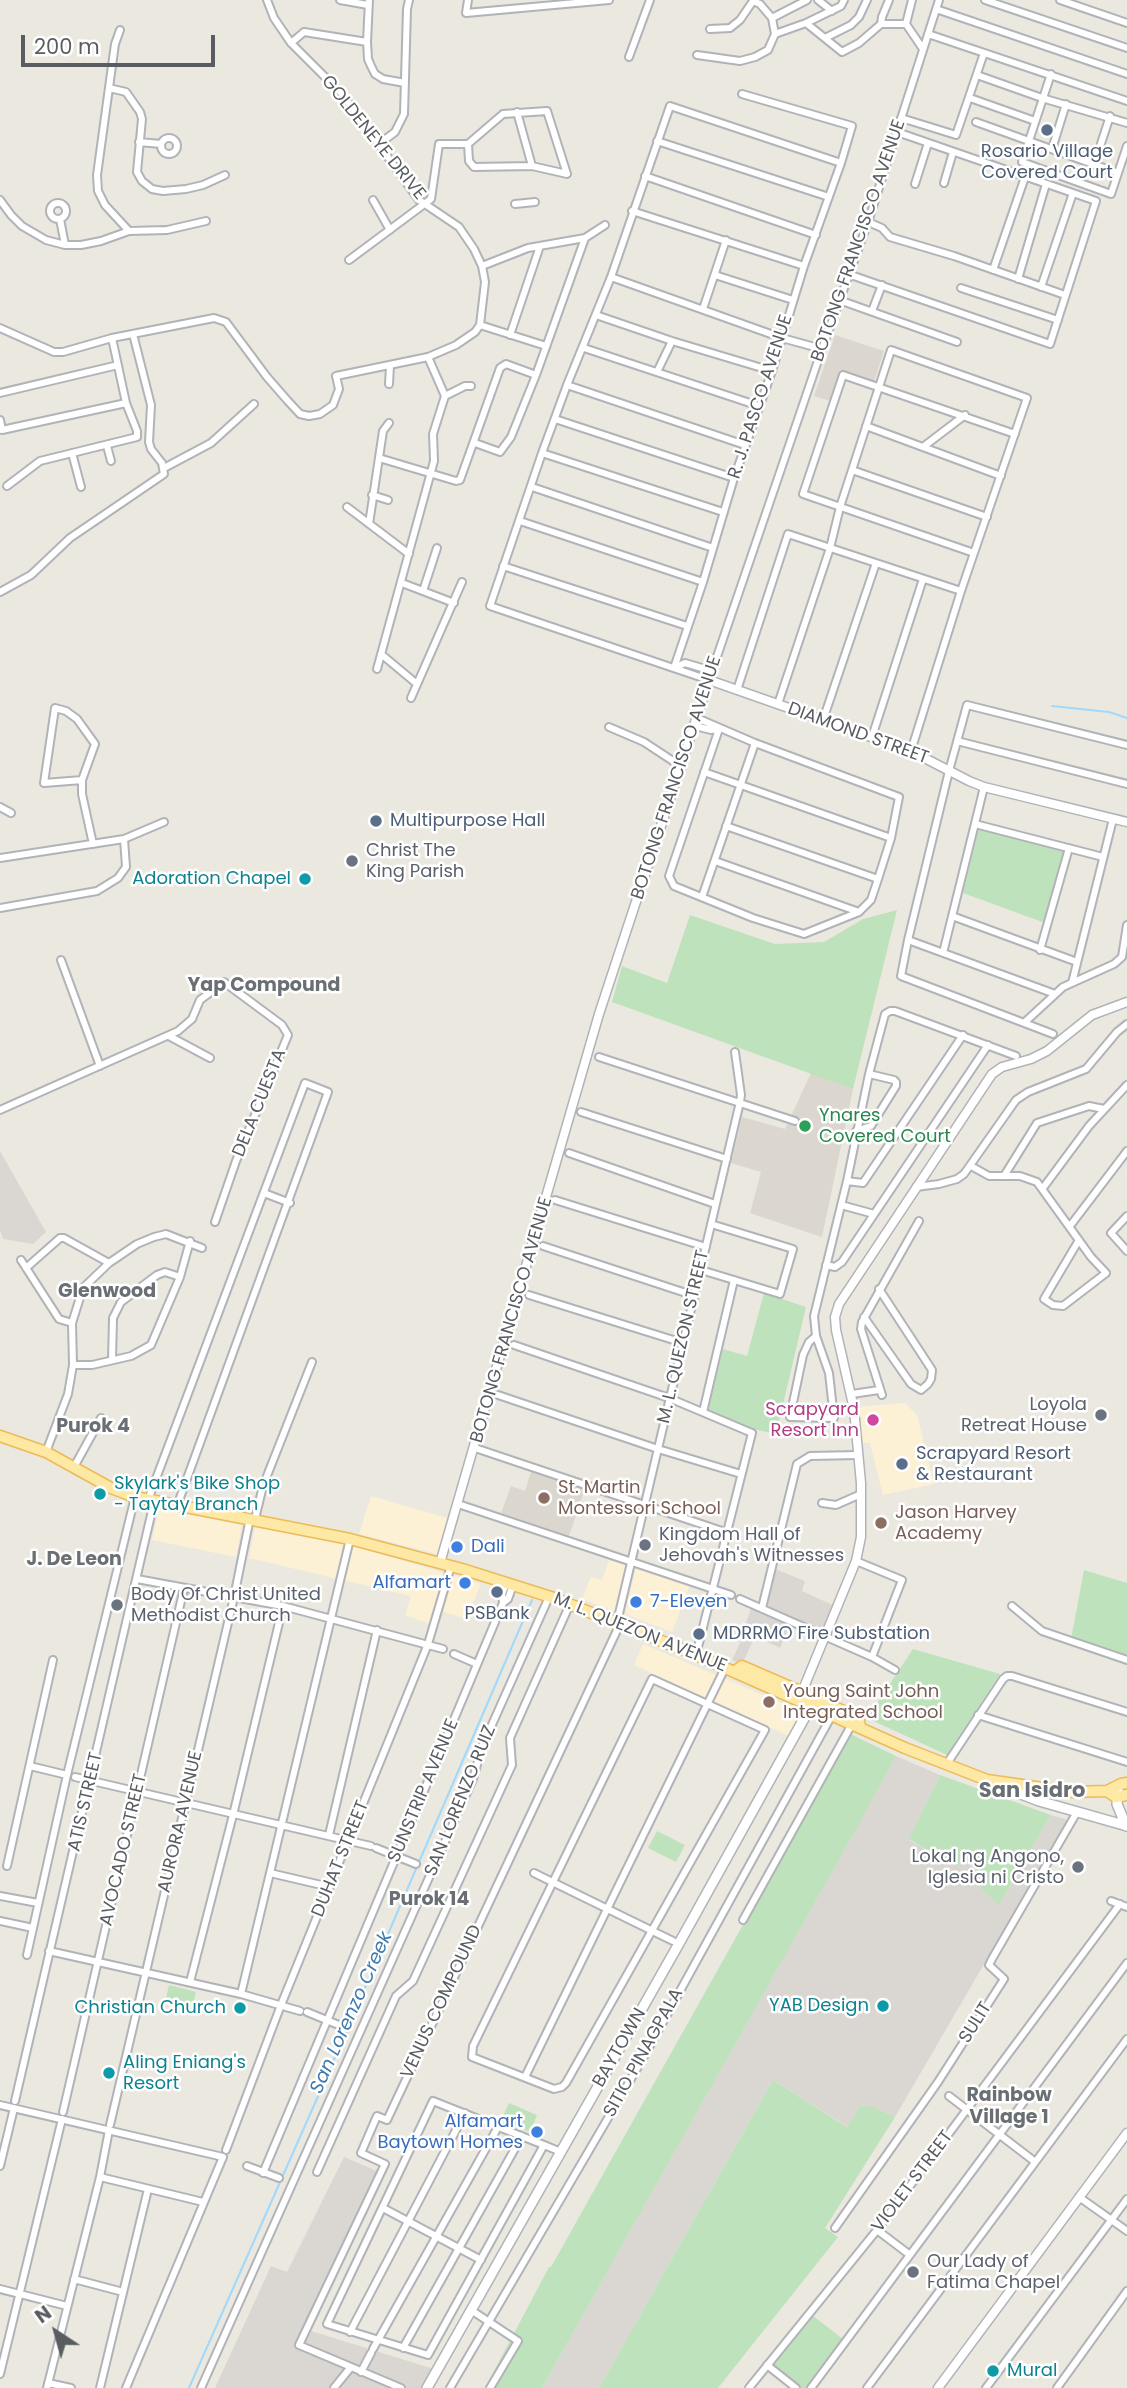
<!DOCTYPE html>
<html>
<head>
<meta charset="utf-8">
<style>
  body { margin:0 }
  #map { position:relative; width:1127px; height:2388px; overflow:hidden; background:#ebe8e0; font-family:Poppins,sans-serif }
  canvas { display:block }
  .north { position:absolute; left:21px; top:2297px; width:70px; height:70px; -webkit-text-stroke:5px #fff; paint-order:stroke; rotate:324deg; font-size:19px; font-weight:700; line-height:28px; text-align:center; color:#595d61 }
  .north::after { content:''; display:block; margin:auto; width:24px; height:32px; background:#595d61; clip-path:polygon(50% 0,100% 100%,50% 72%,0 100%) }
  .scale { position:absolute; left:21px; top:35px; width:194px; height:32px; box-sizing:border-box; border:4px solid #595d61; border-top:0; padding-left:9px; font-size:21px; line-height:24px; white-space:nowrap; color:#595d61; -webkit-text-stroke:5px #fff; paint-order:stroke }
</style>
</head>
<body>
<div id="map">
<canvas width="1127" height="2388"></canvas>
<div class="north">N</div>
<div class="scale">200 m</div>
</div>
<script>
const context = document.querySelector('canvas').getContext('2d');
context.lineJoin = 'round';
function fillPath(path, color) {
  context.fillStyle = color;
  context.fill(path, 'evenodd');
}
function toPath(rows) {
  const path = new Path2D();
  for (const r of rows) {
    if (r.length === 3) {
      path.moveTo(r[0] + r[2], r[1]);
      path.arc(r[0], r[1], r[2], 0, 2 * Math.PI);
      continue;
    }
    path.moveTo(r[0], r[1]);
    for (let i = 2; i < r.length; i += 2) path.lineTo(r[i], r[i + 1]);
  }
  return path;
}
function trace(path, color, width, dash) {
  context.strokeStyle = color;
  context.lineWidth = width;
  context.lineCap = dash ? 'butt' : 'round';
  context.setLineDash(dash || []);
  context.stroke(path);
}
function label(font, color, halo, rows, align = 'center') {
  context.font = font + ' Poppins,sans-serif';
  context.lineWidth = 5;
  context.setLineDash([]);
  context.textBaseline = 'middle';
  context.strokeStyle = halo;
  context.fillStyle = color;
  for (const [text, x, y, turn = 0] of rows) {
    context.save();
    context.translate(x, y);
    context.rotate((+turn || 0) * Math.PI / 180);
    context.textAlign = isNaN(turn) ? turn : align;
    if (halo) context.strokeText(text, 0, 0);
    context.fillText(text, 0, 0);
    context.restore();
  }
}
fillPath(toPath([
  [905,1403,917,1415,934,1484,883,1495,870,1443,861,1443,857,1407],
  [371,1496,447,1518,437,1554,359,1534],
  [159,1509,242,1525,236,1557,152,1540],
  [255,1527,354,1546,481,1584,466,1619,435,1609,430,1624,405,1615,411,1596,249,1558],
  [609,1560,626,1565,615,1611,582,1599,591,1577,602,1580],
  [636,1568,690,1585,672,1632,625,1614],
  [643,1644,803,1712,789,1736,634,1665]
]), '#fcf1d4');
fillPath(toPath([
  [0,1151,46,1232,33,1244,3,1239,0,1230],
  [775,1569,805,1581,802,1591,835,1606,824,1632,767,1607],
  [752,1606,790,1624,780,1648,755,1636,744,1660,741,1660,739,1663,732,1660,745,1632,743,1631],
  [896,1756,940,1775,909,1840,957,1866,961,1859,987,1875,999,1905,1051,1815,1068,1820,895,2117,874,2107,848,2127,773,2080,599,2388,542,2388],
  [344,2157,377,2171,294,2347,302,2350,311,2331,434,2369,423,2388,215,2388,271,2266,287,2272]
]), '#dad7d2');
fillPath(toPath([
  [835,335,884,351,874,382,840,371,830,401,814,396],
  [811,1073,853,1089,822,1237,750,1213,761,1172,731,1163,742,1117,785,1129],
  [531,1472,585,1489,569,1536,501,1513,511,1486,525,1491]
]), '#dbd7ce');
fillPath(toPath([
  [979,828,1065,849,1045,923,963,893],
  [897,910,853,1089,612,1002,622,966,667,983,690,915,775,944,824,942,863,919],
  [764,1293,806,1307,776,1434,753,1429,708,1410,723,1349,747,1356],
  [1084,1570,1127,1583,1127,1657,1071,1639],
  [913,1649,1000,1674,947,1755,867,1718],
  [850,1734,896,1756,861,1820,542,2388,485,2388,549,2267,551,2267],
  [940,1775,1051,1815,999,1905,980,1887,987,1875,962,1859,956,1867,909,1839],
  [657,1831,685,1845,676,1862,648,1848],
  [169,1985,196,1992,192,2009,165,2002],
  [773,2080,847,2127,861,2106,874,2107,895,2117,825,2228,838,2237,718,2388,599,2388],
  [509,2103,537,2115,530,2132,501,2120],
  [812,2315,843,2339,806,2388,802,2388,772,2365]
]), '#bee3bc');
trace(toPath([
  [1052,706,1109,712,1127,718],
  [189,2388,319,2094,532,1600]
]), '#9fd9fc', 2);
const minor = toPath([
  [340,0,368,5],
  [369,0,367,42,368,59,371,66,375,74,383,79,405,83],
  [468,0,466,13,609,0],
  [818,0,832,11],
  [985,0,1127,48],
  [1060,0,1127,23],
  [936,9,1127,74],
  [806,23,841,6,844,0],
  [881,24,882,17,889,0],
  [906,24,912,0],
  [710,29,730,28,740,20,753,1,760,4,772,18],
  [120,30,115,44,97,175,98,191,105,205,129,231],
  [775,34,806,23,842,52,859,43,881,24,906,24,923,49],
  [928,34,1127,101],
  [825,38,851,25,859,17,867,0],
  [291,43,304,32,367,42],
  [697,55,740,61,755,57,768,50,775,34,772,18,807,0],
  [629,57,650,0],
  [1051,74,1022,162,1111,194,1127,146],
  [977,75,1042,98,1127,123],
  [109,88,126,92,140,112,142,119,137,172,142,181,152,189,163,191,186,189,203,185,225,175],
  [970,98,1035,121],
  [517,112,532,166],
  [901,118,956,135,984,53],
  [976,122,1118,173],
  [169,146,8],
  [657,141,829,197],
  [139,142,161,144],
  [379,144,395,132,404,114,407,9,409,0],
  [1052,149,1066,104],
  [841,163,670,106,611,277,567,385,542,453,490,606,709,680,822,349,868,222,939,0],
  [1094,165,1110,116],
  [645,176,816,235],
  [944,183,953,152],
  [915,184,928,143],
  [0,200,11,215,22,226,46,240,65,245,81,245,101,241,129,231,167,230,206,221],
  [373,200,390,230],
  [58,211,8],
  [515,204,535,202],
  [632,211,804,266],
  [60,219,65,245],
  [868,222,882,228,890,237,954,256,1065,295],
  [349,260,431,199,439,144,468,144,503,114,547,111,567,174,532,166,474,167,469,161,468,144],
  [482,266,528,248,585,238,605,225],
  [993,270,1025,177],
  [848,274,1050,344,1096,201,897,132],
  [715,275,793,300],
  [611,277,782,338,822,349],
  [1018,279,1046,184],
  [1041,287,1073,193],
  [961,288,1058,320],
  [839,300,957,342],
  [703,309,726,240],
  [872,311,882,285],
  [596,315,672,341,772,371],
  [480,325,546,346],
  [0,328,54,352,63,352,112,338,214,318,226,322,267,377,287,400,300,414,309,416,320,414,333,405,339,389,336,376,428,357,456,345,475,332,480,325,485,282,482,266,474,249,459,227,419,200,342,94,291,43,274,18,267,0],
  [510,335,540,246],
  [584,348,759,406],
  [657,372,672,341],
  [389,384,390,366],
  [567,385,745,445],
  [0,393,118,365],
  [445,396,465,386,471,386],
  [555,419,734,478],
  [0,420,2,430,126,403],
  [866,426,1001,476],
  [475,443,500,452,511,437,536,375,585,238],
  [107,446,111,461],
  [923,447,965,415],
  [72,453,81,487],
  [542,453,723,512],
  [379,458,456,481,460,480,500,368,506,364,536,375],
  [164,468,211,443,254,404],
  [852,470,987,517],
  [7,486,40,461,137,437,137,431,126,403,112,338],
  [532,487,713,548],
  [372,495,388,500],
  [347,507,409,554],
  [520,521,703,582],
  [369,524,383,431,389,423],
  [974,553,803,494,843,375,1015,434],
  [503,566,687,626],
  [402,583,454,603],
  [423,591,437,548],
  [0,592,31,575,70,538,164,474,162,463,151,449,149,442,151,405,133,334],
  [381,654,417,684],
  [674,668,703,582,734,478,772,371,804,266,841,163,852,126,742,94],
  [674,668,685,663,712,671],
  [377,669,434,461,433,434,445,396,428,357],
  [737,690,788,534,961,591],
  [411,698,462,582],
  [778,704,830,548,840,507,891,350,1027,398,961,591,911,751],
  [697,718,755,743,899,797,891,838,878,879,871,900,859,912,804,934,753,918,674,886,669,876,719,729],
  [823,720,876,563],
  [695,726,711,730,719,729],
  [609,727,644,742,682,767],
  [872,737,923,579],
  [957,741,1127,784],
  [704,772,891,838],
  [82,780,44,783,55,708,66,711,77,719,95,744,82,780,82,794,93,844],
  [0,807,11,813],
  [975,824,1103,857],
  [726,826,878,879],
  [0,858,124,839,164,822],
  [715,861,859,912],
  [702,897,755,743],
  [0,908,97,891,118,878,126,867,124,839],
  [952,916,1077,962],
  [908,940,1055,994],
  [1040,950,1069,848],
  [943,953,984,787],
  [61,960,100,1066],
  [1072,983,1113,819],
  [1025,1022,1063,987,1114,964,1122,957,1127,925],
  [1053,1034,901,976,908,940,949,771,967,705,1127,745],
  [169,1036,210,1058],
  [599,1057,795,1121],
  [0,1110,178,1031,192,1019,200,1000,224,982,282,1025,288,1035,236,1161,215,1222],
  [581,1112,727,1159],
  [856,1131,871,1126,896,1086,896,1082,894,1080,869,1074],
  [569,1153,715,1204],
  [971,1166,989,1176,1020,1176,1037,1182,1091,1257,1106,1273,1063,1306,1053,1305,1044,1299,1079,1240],
  [1004,1176,1037,1123,1089,1106,1104,1109],
  [847,1181,863,1183,963,1035],
  [916,1187,939,1184,957,1179,964,1174,1016,1100,1028,1092,1086,1069,1117,1032,1127,1024],
  [1043,1188,1089,1126,1127,1085],
  [264,1193,290,1203],
  [555,1200,706,1247],
  [841,1205,874,1214],
  [1127,1216,1111,1233,1127,1251],
  [1070,1226,1127,1151],
  [543,1246,695,1296],
  [21,1260,59,1319,72,1323],
  [826,1265,835,1267,842,1262,988,1045],
  [26,1268,60,1238,64,1238,109,1263],
  [701,1270,780,1294,793,1249,711,1224],
  [529,1295,683,1343],
  [864,1317,911,1384,921,1390,928,1384,931,1379,932,1370,879,1289],
  [816,1336,809,1342,803,1355,790,1417,834,1418,829,1373,816,1336,814,1316,847,1181,869,1074,885,1014,890,1011,895,1011,1016,1056],
  [514,1345,669,1398,752,1433,696,1655],
  [112,1360,113,1318,121,1302,157,1275,165,1272,180,1277],
  [73,1365,92,1365,131,1356,151,1345,180,1277,190,1241],
  [852,1394,879,1390],
  [498,1395,658,1449,741,1474],
  [882,1395,861,1329,862,1322,919,1221],
  [703,1412,734,1280],
  [475,1448,728,1533],
  [46,1452,68,1394,73,1365,72,1323,83,1288,109,1263,137,1244,154,1237,166,1234,202,1248],
  [74,1467,101,1418],
  [148,1500,305,1083,328,1092,177,1506],
  [822,1503,836,1505,861,1494],
  [458,1504,731,1595],
  [255,1519,263,1486,312,1362],
  [856,1561,902,1580,872,1657],
  [137,1579,283,1606,443,1649],
  [740,1599,872,1657,895,1670],
  [503,1603,502,1594,506,1583],
  [1012,1606,1042,1631,1127,1660],
  [762,1608,797,1464,810,1456,858,1455],
  [617,1622,740,1102,741,1095,735,1052],
  [454,1654,477,1664],
  [652,1679,765,1730,566,2083,562,2087,554,2089,472,2057,473,2046,652,1679],
  [978,1715,1127,1762],
  [946,1765,1003,1679,1007,1676,1012,1676,1127,1712],
  [30,1766,67,1775],
  [75,1777,371,1846],
  [329,1835,377,1630],
  [376,1848,416,1864],
  [7,1866,53,1660],
  [270,1873,330,1887],
  [534,1873,673,1941],
  [0,1896,38,1903],
  [1111,1901,1127,1907],
  [743,1920,852,1724],
  [0,1921,33,1928],
  [49,1951,241,1994,300,2011],
  [27,1955,67,1775,135,1497],
  [190,1982,233,1815,283,1606],
  [241,1994,350,1539],
  [307,2012,346,2028],
  [525,2077,725,1668],
  [949,2096,1034,2161],
  [15,2101,154,1502],
  [0,2105,223,2157,126,2388],
  [63,2112,184,1588],
  [110,2125,234,1597,250,1518],
  [544,2145,428,2355,327,2324,433,2101,544,2145,561,2152],
  [226,2150,281,2005,428,1644,451,1566],
  [0,2166,14,2108],
  [247,2166,279,2178],
  [317,2172,396,1996,413,1981,512,1765,510,1738,570,1604],
  [263,2173,503,1603,508,1599,513,1585],
  [100,2177,203,2202],
  [1079,2197,1127,2231],
  [383,2208,481,2260],
  [835,2228,938,2082,1004,1979,989,1965,992,1959,1077,1812],
  [877,2230,910,2255],
  [74,2279,123,2292],
  [0,2289,67,2306],
  [471,2310,518,2341,490,2388],
  [350,2332,465,2113],
  [403,2348,522,2136],
  [373,2349,498,2127],
  [767,2365,796,2388],
  [361,2372,371,2353],
  [0,2374,62,2119],
  [48,2383,71,2388],
  [47,2388,100,2177,109,2130],
  [100,2388,148,2189],
  [201,2388,473,1779,482,1747,549,1597],
  [334,2388,351,2367],
  [401,2388,299,2345,385,2164,361,2153,377,2116,387,2120,620,1624],
  [450,2388,642,2060,832,1715],
  [749,2388,877,2230,1120,1904],
  [811,2388,1127,1963],
  [867,2388,1127,2039],
  [986,2388,1127,2199],
  [1057,2388,1127,2291]
]);
const tertiary = toPath([
  [440,1563,599,1014,709,680,911,751,969,781,984,787,1127,822],
  [802,1692,856,1561,861,1537,861,1483,854,1409,836,1330,835,1317,839,1304,992,1074,1002,1067,1031,1059,1047,1051,1092,1015,1127,1002],
  [938,2388,1127,2133]
]);
const secondary = toPath([
  [995,1784,1039,1801,1127,1826],
  [1118,1791,1117,1804,1126,1826],
  [427,2388,677,1947,811,1706]
]);
const primary = toPath([
  [0,1436,46,1452,111,1488,135,1497,350,1539,462,1569,554,1598,696,1655,905,1748,987,1780,1071,1792,1107,1791,1121,1784,1127,1783],
  [734,1672,742,1666,802,1692,854,1716,859,1720,860,1728],
  [1107,1791,1116,1797,1127,1795]
]);
trace(minor, '#b1b3b8', 10);
trace(tertiary, '#b1b3b8', 11);
trace(secondary, '#b0b3b8', 12);
trace(primary, '#edba57', 13);
trace(minor, '#fff', 6);
trace(tertiary, '#fff', 8);
trace(secondary, '#fff', 9);
trace(primary, '#fde9a4', 10);
for (const [x, y, r, color] of [
  [1047,130,7,"#5c6f8a"],
  [376,821,7,"#5c6f8a"],
  [352,861,7,"#6b7280"],
  [305,879,7,"#0f9aa8"],
  [805,1126,7,"#2e9e5b"],
  [1101,1415,7,"#6b7280"],
  [873,1420,7,"#d1479c"],
  [902,1464,7,"#5c6f8a"],
  [100,1494,7,"#0f9aa8"],
  [544,1498,7,"#8d6e63"],
  [881,1523,7,"#8d6e63"],
  [645,1545,7,"#6b7280"],
  [457,1547,7,"#3f7fe0"],
  [465,1583,7,"#3f7fe0"],
  [497,1592,7,"#5c6f8a"],
  [636,1602,7,"#3f7fe0"],
  [117,1605,7,"#6b7280"],
  [699,1634,7,"#5c6f8a"],
  [769,1702,7,"#8d6e63"],
  [1078,1867,7,"#6b7280"],
  [883,2006,7,"#0f9aa8"],
  [240,2008,7,"#0f9aa8"],
  [109,2073,7,"#0f9aa8"],
  [537,2132,7,"#3f7fe0"],
  [913,2272,7,"#6b7280"],
  [993,2371,7,"#0f9aa8"]
]) {
  const dot = new Path2D();
  dot.arc(x, y, r, 0, 2 * Math.PI);
  context.fillStyle = color;
  context.fill(dot);
  trace(dot, '#fff', 2.5);
}
label('18px', '#595d61', '#fff', [
  ["GOLDENEYE DRIVE",373,138,51],
  ["BOTONG FRANCISCO AVENUE",859,241,-71],
  ["R. J. PASCO AVENUE",761,397,-72],
  ["DIAMOND STREET",858,734,20],
  ["BOTONG FRANCISCO AVENUE",677,778,-72],
  ["DELA CUESTA",260,1103,-68],
  ["BOTONG FRANCISCO AVENUE",512,1320,-74],
  ["M. L. QUEZON STREET",684,1337,-77],
  ["M. L. QUEZON AVENUE",640,1633,22],
  ["SUNSTRIP AVENUE",424,1791,-67],
  ["SAN LORENZO RUIZ",461,1801,-68],
  ["ATIS STREET",86,1802,-77],
  ["AURORA AVENUE",181,1822,-77],
  ["AVOCADO STREET",124,1850,-77],
  ["DUHAT STREET",341,1859,-68],
  ["VENUS COMPOUND",442,2002,-65],
  ["SULIT",976,2023,-58],
  ["BAYTOWN",620,2048,-60],
  ["SITIO PINAGPALA",644,2053,-61],
  ["VIOLET STREET",913,2182,-53]
]);
label('18px', '#4e5e75', '#fff', [
  ["Rosario Village",1047,152,"center"],
  ["Covered Court",1047,173,"center"],
  ["Multipurpose Hall",390,821],
  ["Scrapyard Resort",916,1454],
  ["& Restaurant",916,1475],
  ["PSBank",497,1614,"center"],
  ["MDRRMO Fire Substation",713,1634]
], 'left');
label('18px', '#5b616d', '#fff', [
  ["Christ The",366,851],
  ["King Parish",366,872],
  ["Loyola",1087,1405,"right"],
  ["Retreat House",1087,1426,"right"],
  ["Kingdom Hall of",659,1535],
  ["Jehovah's Witnesses",659,1556],
  ["Body Of Christ United",131,1595],
  ["Methodist Church",131,1616],
  ["Lokal ng Angono,",1064,1857,"right"],
  ["Iglesia ni Cristo",1064,1878,"right"],
  ["Our Lady of",927,2262],
  ["Fatima Chapel",927,2283]
], 'left');
label('18px', '#0d838f', '#fff', [
  ["Adoration Chapel",291,879],
  ["Skylark's Bike Shop",114,1484,"left"],
  ["- Taytay Branch",114,1505,"left"],
  ["YAB Design",869,2006],
  ["Christian Church",226,2008],
  ["Aling Eniang's",123,2063,"left"],
  ["Resort",123,2084,"left"],
  ["Mural",1007,2371,"left"]
], 'right');
label('18px', '#27864d', '#fff', [
  ["Ynares",819,1116],
  ["Covered Court",819,1137]
], 'left');
label('18px', '#b23c85', '#fff', [
  ["Scrapyard",859,1410],
  ["Resort Inn",859,1431]
], 'right');
label('18px', '#785e54', '#fff', [
  ["St. Martin",558,1488],
  ["Montessori School",558,1509],
  ["Jason Harvey",895,1513],
  ["Academy",895,1534],
  ["Young Saint John",783,1692],
  ["Integrated School",783,1713]
], 'left');
label('18px', '#366cbe', '#fff', [
  ["Dali",471,1547],
  ["Alfamart",451,1583,"right"],
  ["7-Eleven",650,1602],
  ["Alfamart",523,2122,"right"],
  ["Baytown Homes",523,2143,"right"]
], 'left');
label('bold 19px', '#6a6f73', '#fff', [
  ["Yap Compound",264,986],
  ["Glenwood",107,1292],
  ["Purok 4",93,1427],
  ["J. De Leon",74,1560],
  ["Purok 14",429,1900],
  ["Rainbow",1009,2096],
  ["Village 1",1009,2118]
]);
label('italic 19px', '#3e7aad', '#fff', [
  ["San Lorenzo Creek",352,2013,-66]
]);
label('bold 21px', '#6a6f73', '#fff', [
  ["San Isidro",1032,1792]
]);
</script>
</body>
</html>
